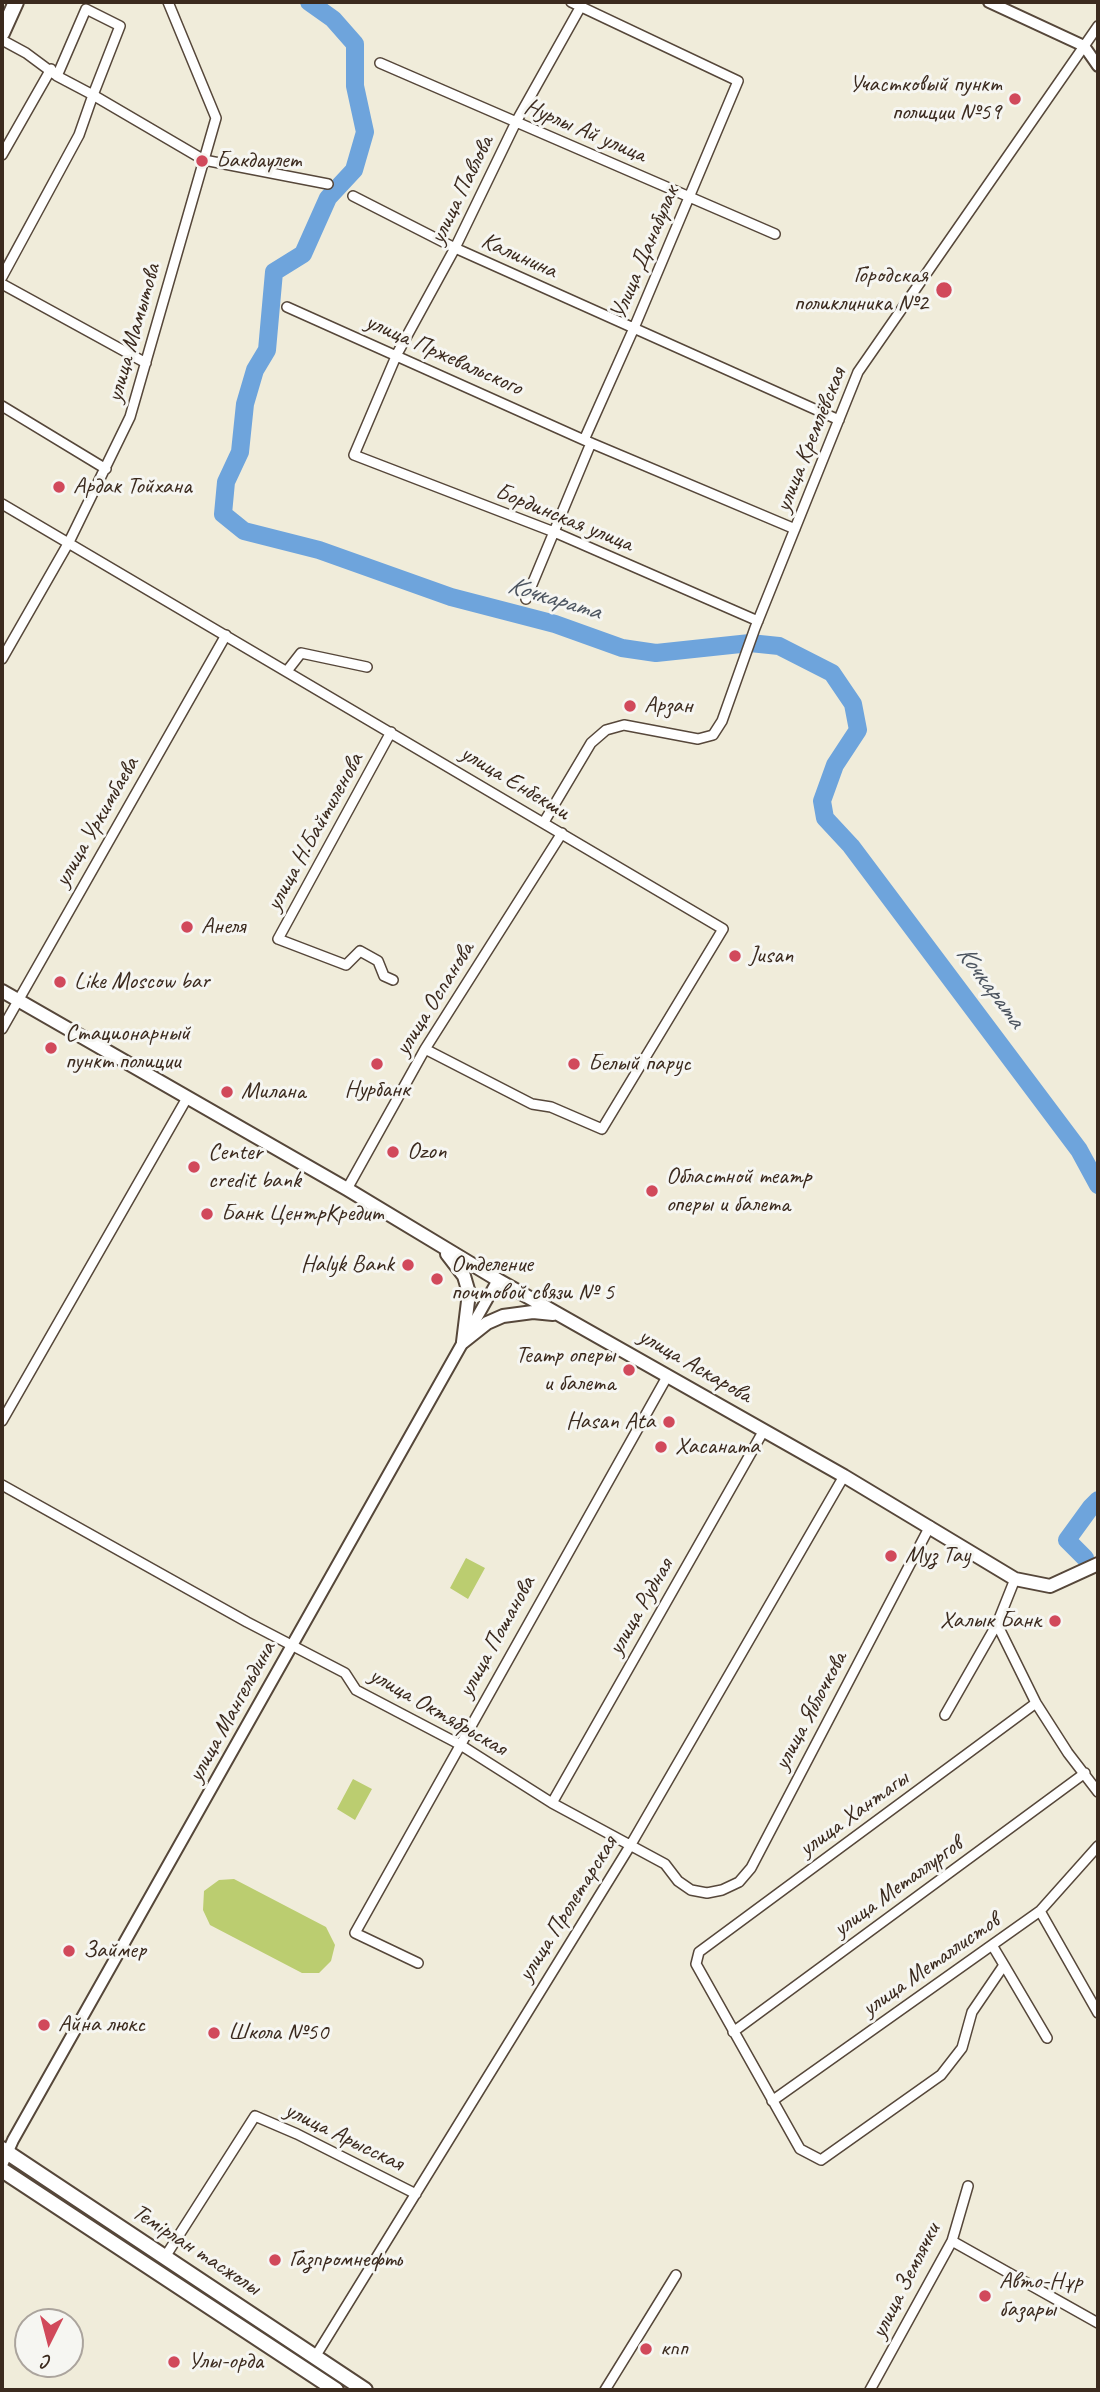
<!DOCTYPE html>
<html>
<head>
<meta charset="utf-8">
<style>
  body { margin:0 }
  #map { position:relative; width:1100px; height:2392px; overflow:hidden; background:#f0ecda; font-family:Caveat,sans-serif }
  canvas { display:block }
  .frame { position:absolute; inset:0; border:4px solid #3b2a1e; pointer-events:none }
  .north { position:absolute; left:14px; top:2308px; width:70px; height:70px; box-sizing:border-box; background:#f6f6f2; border:2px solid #aba49d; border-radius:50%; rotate:186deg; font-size:19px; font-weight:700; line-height:28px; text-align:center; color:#3b2a1e }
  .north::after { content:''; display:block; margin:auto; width:24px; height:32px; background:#d1495b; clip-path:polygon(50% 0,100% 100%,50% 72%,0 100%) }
</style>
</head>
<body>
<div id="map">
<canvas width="1100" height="2392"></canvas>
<div class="frame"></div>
<div class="north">С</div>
</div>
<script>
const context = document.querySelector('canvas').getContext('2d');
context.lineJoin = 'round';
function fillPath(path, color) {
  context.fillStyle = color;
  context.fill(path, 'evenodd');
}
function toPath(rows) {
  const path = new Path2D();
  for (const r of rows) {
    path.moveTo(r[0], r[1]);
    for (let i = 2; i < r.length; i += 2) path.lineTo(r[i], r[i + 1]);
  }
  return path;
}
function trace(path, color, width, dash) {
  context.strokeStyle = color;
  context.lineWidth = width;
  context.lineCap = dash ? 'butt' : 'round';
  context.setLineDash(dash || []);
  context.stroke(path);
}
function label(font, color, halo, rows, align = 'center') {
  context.font = font + ' Caveat,sans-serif';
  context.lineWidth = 6;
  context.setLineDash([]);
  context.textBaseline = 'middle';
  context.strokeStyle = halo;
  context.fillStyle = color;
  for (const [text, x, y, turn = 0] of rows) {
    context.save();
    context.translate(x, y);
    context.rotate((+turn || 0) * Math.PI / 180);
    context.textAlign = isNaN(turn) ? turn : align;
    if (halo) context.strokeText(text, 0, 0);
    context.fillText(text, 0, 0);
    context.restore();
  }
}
fillPath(toPath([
  [466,1558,485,1568,468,1599,450,1588],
  [353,1779,372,1789,355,1820,337,1809],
  [234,1879,326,1927,335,1945,331,1961,319,1973,302,1973,210,1925,203,1910,204,1891,219,1880]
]), '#bbcd70');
trace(toPath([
  [309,2,333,19,355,44,355,86,365,132,354,170,328,198,303,254,274,272,267,350,255,370,245,404,240,452,226,482,223,514,244,531,319,550,451,597,555,624,622,648,656,653,750,643,779,646,832,673,853,704,858,730,835,765,822,801,825,818,851,846,1079,1150,1098,1185],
  [1085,1558,1067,1540,1091,1507,1098,1500]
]), '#6ea4dc', 18);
const minor = toPath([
  [571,2,738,81,634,328,584,440],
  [581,6,516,122,455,248,397,354,354,455,554,532,758,621],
  [2,40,26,53,57,76,93,95,120,26,86,9,57,76],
  [380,63,775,234],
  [2,155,51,69],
  [353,196,455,248,839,420],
  [2,277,79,135,93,95,204,160,328,184],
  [2,284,146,363],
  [287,307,584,440,795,529],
  [2,406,106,469],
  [2,504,723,929,602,1129,551,1107,532,1104,425,1049],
  [526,599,591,443],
  [2,659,69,542,130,417,216,118,168,2],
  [287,671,301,653,367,667],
  [391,732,278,939,346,965,360,951,378,961,384,976,393,980],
  [544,822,591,743,606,730,624,725,698,739,713,735,722,721,755,628,858,372,1098,26],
  [2,1029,226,635],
  [347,1189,425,1049,562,833],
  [2,1421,187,1098],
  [2,1485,247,1622,345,1673,356,1690,459,1744,552,1803,665,1864,678,1881,691,1890,707,1893,722,1890,739,1882,751,1868,930,1526],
  [1015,1579,997,1624,1036,1703,1068,1753,1098,1792],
  [945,1715,997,1624],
  [552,1803,764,1430],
  [1040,1911,1098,2013],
  [992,1945,1004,1965,972,2012,962,2048,941,2075,821,2160,800,2149,696,1964,699,1952,1036,1703],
  [418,1963,355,1933,668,1375],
  [1004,1965,1047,2038],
  [733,2032,1085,1773],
  [772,2101,1040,1911,1098,1846],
  [952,2241,1098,2323],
  [165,2257,255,2116,297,2134,416,2194],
  [315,2357,630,1846,844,1476],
  [605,2390,676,2275],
  [870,2390,952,2241,968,2186]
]);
const tertiary = toPath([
  [989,2,1084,46,1098,66],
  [2,2165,13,2140,498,1280]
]);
const secondary = toPath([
  [2,991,347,1189,498,1280,844,1476,1015,1579,1050,1586,1098,1564],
  [447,1254,464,1276,469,1293,463,1342],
  [463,1342,487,1323,503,1316,533,1312,553,1314]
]);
const primary = toPath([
  [2,33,16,2],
  [2,2149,365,2390],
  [2,2170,336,2390]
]);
trace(minor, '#56473a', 12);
trace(tertiary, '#56473a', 14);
trace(secondary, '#56473a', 16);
trace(primary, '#56473a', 18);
trace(minor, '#fff', 9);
trace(tertiary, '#fff', 10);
trace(secondary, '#fff', 12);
trace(primary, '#fff', 14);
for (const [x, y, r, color] of [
  [1015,99,7,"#d1495b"],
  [202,161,7,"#d1495b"],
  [944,290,9,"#d1495b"],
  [59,487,7,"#d1495b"],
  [630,706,7,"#d1495b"],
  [187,927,7,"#d1495b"],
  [735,956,7,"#d1495b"],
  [60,982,7,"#d1495b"],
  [51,1048,7,"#d1495b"],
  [377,1064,7,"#d1495b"],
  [574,1064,7,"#d1495b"],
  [227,1092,7,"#d1495b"],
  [393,1152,7,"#d1495b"],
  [194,1167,7,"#d1495b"],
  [652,1191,7,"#d1495b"],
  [207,1214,7,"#d1495b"],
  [408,1265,7,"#d1495b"],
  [437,1279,7,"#d1495b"],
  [629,1370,7,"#d1495b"],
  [669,1422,7,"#d1495b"],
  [661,1447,7,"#d1495b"],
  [891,1556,7,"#d1495b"],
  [1055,1621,7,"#d1495b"],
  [69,1951,7,"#d1495b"],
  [44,2025,7,"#d1495b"],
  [214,2033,7,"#d1495b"],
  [275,2260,7,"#d1495b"],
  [985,2296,7,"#d1495b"],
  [646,2349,7,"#d1495b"],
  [174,2362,7,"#d1495b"]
]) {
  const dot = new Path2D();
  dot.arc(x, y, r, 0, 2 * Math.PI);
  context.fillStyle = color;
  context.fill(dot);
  trace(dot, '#f6f6f2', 2.5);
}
label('24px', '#3b2a1e', '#f6f6f2', [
  ["Участковый пункт",1001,85,"right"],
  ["полиции №59",1001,113,"right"],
  ["Бакдаулет",216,161],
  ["Городская",928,276,"right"],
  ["поликлиника №2",928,304,"right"],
  ["Ардак Тойхана",73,487],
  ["Арзан",644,706],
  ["Анеля",201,927],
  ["Jusan",749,956],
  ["Like Moscow bar",74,982],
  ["Стационарный",65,1034],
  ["пункт полиции",65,1062],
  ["Белый парус",588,1064],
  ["Нурбанк",377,1090,"center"],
  ["Милана",241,1092],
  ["Ozon",407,1152],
  ["Center",208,1153],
  ["credit bank",208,1181],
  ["Областной театр",666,1177],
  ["оперы и балета",666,1205],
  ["Банк ЦентрКредит",221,1214],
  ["Halyk Bank",394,1265,"right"],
  ["Отделение",451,1265],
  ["почтовой связи № 5",451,1293],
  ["Театр оперы",615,1356,"right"],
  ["и балета",615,1384,"right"],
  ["Hasan Ata",655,1422,"right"],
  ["Хасаната",675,1447],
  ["Муз Тау",905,1556],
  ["Халык Банк",1041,1621,"right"],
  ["Займер",83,1951],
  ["Айна люкс",58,2025],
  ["Школа №50",228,2033],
  ["Газпромнефть",289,2260],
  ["Авто-Нұр",999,2282],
  ["базары",999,2310],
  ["кпп",660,2349],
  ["Улы-орда",188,2362]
], 'left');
label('24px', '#3b2a1e', '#f6f6f2', [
  ["Нурлы Ай улица",585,131,23],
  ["улица Павлова",462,190,-64],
  ["Улица Данабулак",645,253,-67],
  ["Калинина",519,256,24],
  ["улица Мамытова",134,333,-74],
  ["улица Пржевальского",444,355,24],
  ["улица Кремлёвская",811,440,-68],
  ["Бординская улица",564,518,22],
  ["улица Енбекши",515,783,31],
  ["улица Уркимбаева",97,822,-60],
  ["улица Н.Байтиленова",315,832,-61],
  ["улица Оспанова",435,999,-58],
  ["улица Аскарова",695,1366,30],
  ["улица Рудная",641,1607,-60],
  ["улица Пошанова",497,1637,-61],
  ["улица Яблочкова",811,1711,-62],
  ["улица Мангельдина",232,1712,-61],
  ["улица Октябрьская",438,1712,30],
  ["улица Хантагы",854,1814,-36],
  ["улица Металлургов",898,1887,-36],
  ["улица Пролетарская",568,1909,-58],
  ["улица Металлистов",931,1965,-35],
  ["улица Арысская",344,2137,26],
  ["Темірлан тасжолы",196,2250,33],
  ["улица Землячки",906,2281,-63]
]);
label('italic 26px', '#4d5560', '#f6f6f2', [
  ["Кочкарата",554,599,17],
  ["Кочкарата",990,987,53]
]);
</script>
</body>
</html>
